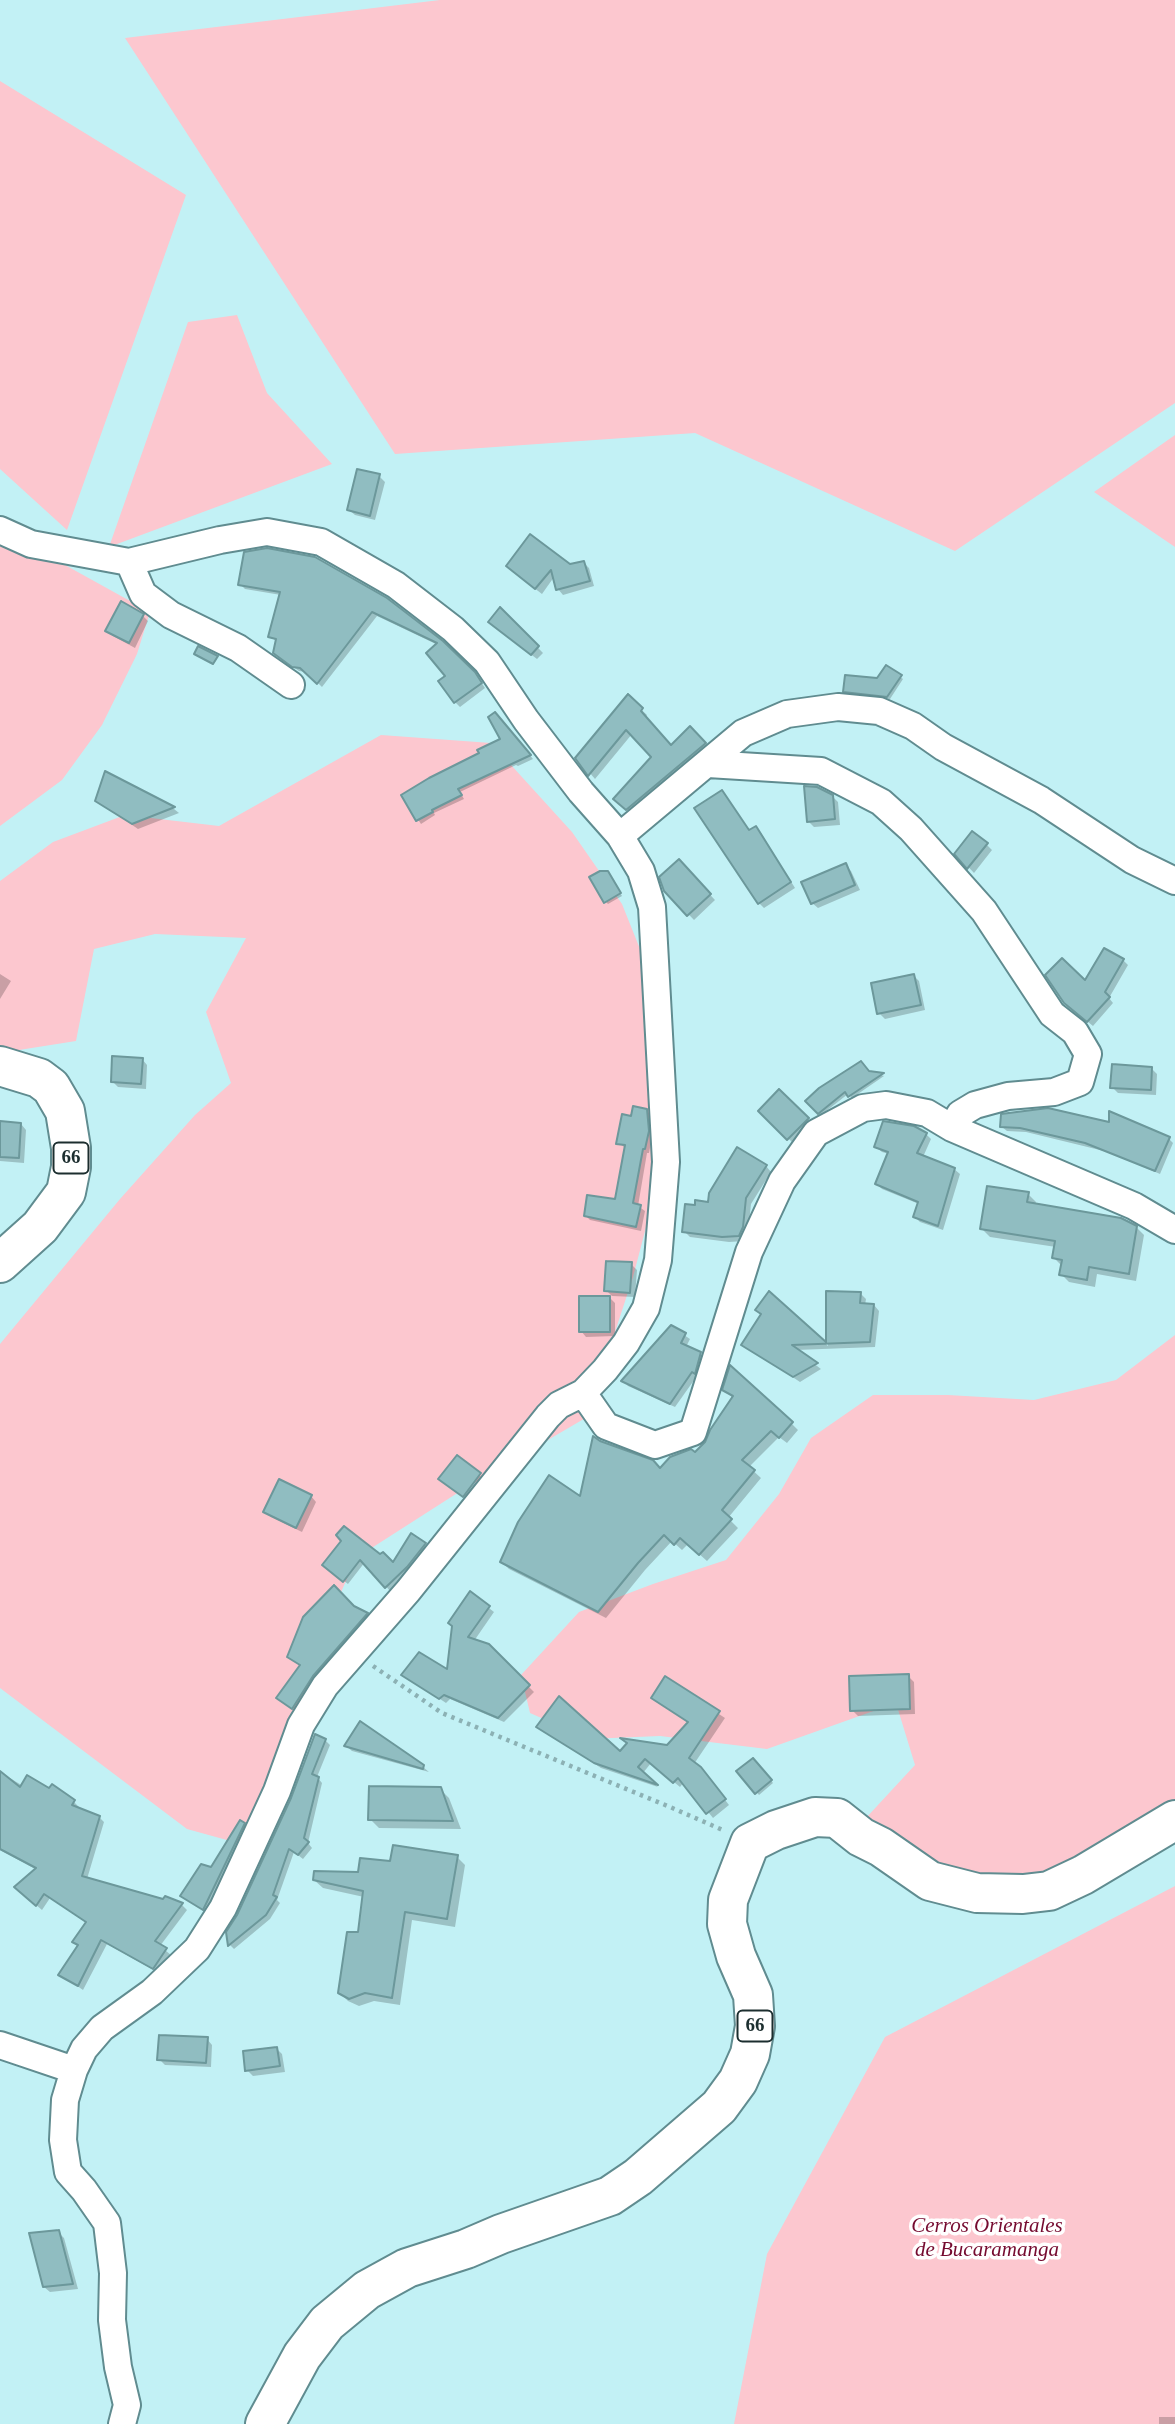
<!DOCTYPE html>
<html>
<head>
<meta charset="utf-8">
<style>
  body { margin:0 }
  canvas { display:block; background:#c2f1f5 }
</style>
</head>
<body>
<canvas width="1175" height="2424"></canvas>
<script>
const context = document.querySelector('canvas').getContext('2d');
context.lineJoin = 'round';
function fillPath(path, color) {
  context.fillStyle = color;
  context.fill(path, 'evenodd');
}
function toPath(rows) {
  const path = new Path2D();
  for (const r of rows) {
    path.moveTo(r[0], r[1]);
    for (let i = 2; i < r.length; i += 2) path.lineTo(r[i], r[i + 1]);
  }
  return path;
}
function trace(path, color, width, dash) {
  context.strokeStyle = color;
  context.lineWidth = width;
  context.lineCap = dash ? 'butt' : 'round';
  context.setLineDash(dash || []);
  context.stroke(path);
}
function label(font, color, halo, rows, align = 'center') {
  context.font = font + ' "Times New Roman",serif';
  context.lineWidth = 7;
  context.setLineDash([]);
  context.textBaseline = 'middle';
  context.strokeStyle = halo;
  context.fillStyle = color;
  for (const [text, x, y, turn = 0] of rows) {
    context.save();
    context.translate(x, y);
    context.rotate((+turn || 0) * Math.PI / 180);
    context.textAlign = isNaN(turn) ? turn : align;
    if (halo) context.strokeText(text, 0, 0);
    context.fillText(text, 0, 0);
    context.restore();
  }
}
fillPath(toPath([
  [440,0,1175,0,1175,403,955,551,695,433,395,454,125,38],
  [0,81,186,195,67,530,0,469],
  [237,315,267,393,332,464,109,547,188,322],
  [1175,435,1175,547,1094,492],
  [0,529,150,612,137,654,102,725,62,780,0,826],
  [381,735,491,743,572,832,622,904,664,1009,655,1193,633,1277,612,1341,594,1413,459,1492,356,1558,331,1615,305,1709,252,1847,187,1829,0,1688,0,1344,120,1199,195,1115,231,1083,206,1012,246,938,155,934,94,949,76,1041,0,1053,0,881,53,842,125,815,219,826],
  [1175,1335,1175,1811,1052,1885,965,1884,865,1819,915,1765,896,1703,767,1749,660,1736,589,1739,530,1713,521,1675,579,1612,653,1584,726,1560,779,1494,811,1438,873,1395,948,1395,1034,1400,1116,1380],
  [1175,1886,1175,2424,734,2424,767,2254,885,2037]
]), '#fcc7cf');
fillPath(toPath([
  [379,476,385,482,375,520,355,515,349,510],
  [584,563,589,568,594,586,563,595,558,589,554,577,542,594,513,572,570,566],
  [240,584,386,600,479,679,485,688,460,707,455,702,438,645,377,616,322,687,307,672,299,671,280,658,277,642,270,636,281,595,245,589],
  [500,609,543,653,537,659,495,627],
  [143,616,148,621,135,648,113,636,108,631],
  [887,667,903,679,890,699,848,693,845,691,878,680],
  [628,697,647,715,645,718,671,747,690,729,710,749,633,814,616,799,654,757,632,734,595,779,577,758],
  [498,717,533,759,518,766,516,765,460,792,464,799,434,813,435,815,421,824,403,796,481,754,502,740],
  [106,774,174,809,179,813,138,829,97,801],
  [722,792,750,832,756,828,761,833,795,888,764,908,759,903],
  [832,796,838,802,840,825,814,827,808,821],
  [986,844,992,850,974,873,956,854],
  [679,862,715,900,694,920,665,890],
  [845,865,851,871,860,890,818,908,812,903],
  [609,875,622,896,608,904,606,902],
  [1123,960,1128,965,1109,998,1113,1003,1093,1026,1071,1008,1086,983],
  [0,974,11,981,0,999],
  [914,976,919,981,925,1010,885,1019,879,1013],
  [142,1059,147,1065,146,1089,118,1087,112,1081],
  [1152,1069,1157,1074,1156,1095,1118,1093,1112,1087],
  [869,1072,884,1076,852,1098,848,1094,821,1115,808,1101],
  [779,1092,813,1125,794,1144,760,1111],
  [646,1110,651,1115,652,1137,649,1153,647,1153,638,1206,645,1211,641,1231,590,1220,585,1215,617,1201,626,1148,618,1143,632,1118],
  [1002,1116,1169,1139,1173,1143,1160,1174,1108,1152,1026,1132,1007,1131,1002,1127],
  [0,1123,21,1124,26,1130,24,1163,0,1161],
  [926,1134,931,1139,923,1157,954,1169,960,1174,943,1230,920,1222,915,1217,919,1204,882,1189,877,1184,889,1154,882,1152,876,1147],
  [766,1166,771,1172,751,1204,748,1233,744,1241,729,1242,690,1237,684,1231,709,1203],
  [1028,1194,1036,1202,1035,1206,1136,1227,1144,1235,1136,1281,1097,1274,1095,1287,1069,1282,1061,1274,1062,1266,1054,1258,1056,1247,990,1237,982,1229],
  [631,1264,637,1270,635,1297,612,1296,606,1290],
  [769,1293,828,1346,828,1293,860,1293,866,1299,865,1305,874,1305,879,1311,875,1347,796,1350,821,1369,800,1382,744,1345,762,1315],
  [609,1297,615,1303,615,1336,586,1337,581,1331],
  [672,1327,690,1339,686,1347,700,1354,705,1359,697,1376,675,1407,628,1386,624,1381],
  [724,1390,791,1423,798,1430,787,1443,779,1437,749,1467,761,1478,728,1518,738,1528,707,1561,688,1544,682,1550,672,1541,645,1570,606,1618,509,1569,502,1562,581,1499,661,1470,696,1455,706,1443,733,1398],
  [457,1457,485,1480,469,1502,446,1484],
  [311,1496,316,1502,302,1532,271,1517,265,1512],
  [411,1536,429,1548,390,1591,365,1562,348,1584,328,1569,344,1541,394,1565],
  [471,1594,494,1612,474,1641,488,1646,534,1692,504,1722,450,1699,446,1703,404,1675,449,1672],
  [353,1607,373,1619,298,1713,284,1703,302,1666,289,1656],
  [908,1676,914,1682,915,1714,858,1716,852,1710],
  [666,1679,725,1718,694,1764,706,1775,729,1805,713,1818,684,1782,680,1787,651,1763,643,1773,658,1787,601,1768,538,1727,620,1753,628,1744,667,1747,690,1723],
  [325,1740,330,1745,317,1777,322,1783,308,1843,312,1848,303,1859,294,1852,277,1900,280,1903,270,1919,234,1949,230,1945,228,1932],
  [346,1746,423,1767,429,1772,352,1751],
  [753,1760,773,1783,759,1795,739,1771],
  [0,1772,23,1786,49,1791,53,1787,74,1802,79,1807,77,1809,99,1817,104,1822,87,1879,164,1901,165,1898,182,1905,187,1910,160,1946,171,1955,159,1973,107,1944,83,1990,60,1974,79,1947,74,1942,87,1923,50,1898,42,1910,21,1892,37,1870,0,1850],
  [440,1789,449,1798,461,1829,379,1828,370,1819],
  [244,1824,248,1828,207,1913,186,1899],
  [457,1857,465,1865,455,1927,412,1920,400,2005,374,2001,359,2006,348,2001,340,1993,359,1934,364,1897,323,1888,314,1880],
  [207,2039,212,2045,211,2067,165,2065,159,2059],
  [276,2048,282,2054,285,2072,253,2076,247,2070],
  [58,2232,64,2238,78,2289,50,2292,44,2287],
  [1159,2417,1175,2417,1175,2424,1159,2424]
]), '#0003');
const building = toPath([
  [357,469,380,474,370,516,347,510,357,469],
  [530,534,570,564,584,561,590,581,556,590,551,570,535,589,506,566,530,534],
  [267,548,315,557,387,598,443,641,475,672,482,683,454,703,438,681,445,676,426,653,437,643,372,612,317,684,300,668,292,667,273,653,276,639,268,637,280,592,238,585,244,552,267,548],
  [121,601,144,614,129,643,105,631,121,601],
  [500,607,539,646,531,655,488,622,500,607],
  [198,646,218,656,213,664,194,654,198,646],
  [886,665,902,675,887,697,843,692,845,675,877,678,886,665],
  [628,694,643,708,641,711,671,745,690,726,706,743,626,810,613,799,651,757,626,730,588,776,575,758,628,694],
  [495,712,531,755,458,789,462,795,432,810,433,812,416,821,401,795,429,778,479,753,477,750,500,739,488,717,495,712],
  [105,771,175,807,132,824,95,801,105,771],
  [804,786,817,787,833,795,835,819,807,822,804,786],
  [722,790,749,830,756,826,791,882,758,904,694,808,722,790],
  [972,831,988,843,967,869,954,854,972,831],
  [679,859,711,894,687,916,664,891,659,877,679,859],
  [846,863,855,885,811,904,801,882,846,863],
  [600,871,608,871,621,893,604,903,589,877,600,871],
  [1104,948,1124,959,1105,992,1110,997,1087,1022,1064,1003,1045,975,1062,958,1085,980,1104,948],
  [914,974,921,1005,877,1014,871,983,914,974],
  [112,1056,143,1058,141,1084,111,1082,112,1056],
  [861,1061,869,1071,884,1073,848,1097,845,1092,818,1114,805,1101,819,1088,861,1061],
  [1112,1064,1152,1067,1151,1090,1110,1088,1112,1064],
  [779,1089,809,1118,787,1140,758,1111,779,1089],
  [633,1106,647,1109,649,1131,645,1149,643,1149,633,1203,641,1205,636,1227,584,1216,587,1195,615,1199,625,1145,616,1144,622,1114,631,1116,633,1106],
  [1048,1108,1109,1122,1109,1111,1170,1137,1155,1171,1085,1143,1020,1128,1000,1127,1001,1114,1048,1108],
  [0,1121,21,1123,19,1158,0,1157,0,1121],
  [883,1121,914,1126,927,1133,917,1153,955,1168,938,1226,913,1217,918,1202,875,1184,888,1152,874,1147,883,1121],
  [737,1147,767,1165,746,1198,743,1227,739,1236,722,1237,682,1232,685,1204,695,1205,695,1200,708,1202,709,1193,737,1147],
  [987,1186,1029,1192,1027,1202,1121,1218,1137,1226,1129,1274,1089,1267,1087,1280,1059,1275,1062,1260,1052,1258,1055,1241,980,1229,987,1186],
  [606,1261,632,1262,630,1293,604,1291,606,1261],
  [769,1291,826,1342,826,1291,861,1292,860,1303,874,1304,870,1342,792,1345,818,1363,793,1377,741,1345,761,1314,755,1310,769,1291],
  [579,1296,610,1296,610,1332,579,1332,579,1296],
  [671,1325,686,1333,681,1343,701,1352,695,1374,692,1372,670,1404,621,1381,671,1325],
  [730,1365,793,1422,779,1438,771,1431,742,1460,755,1470,722,1510,732,1519,699,1555,680,1538,674,1545,664,1535,638,1563,598,1612,500,1562,518,1522,549,1475,580,1496,593,1436,600,1441,653,1460,660,1468,670,1457,691,1449,695,1452,705,1442,710,1430,733,1396,722,1390,730,1365],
  [457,1455,481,1473,463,1497,438,1479,457,1455],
  [279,1479,312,1495,296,1528,263,1512,279,1479],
  [344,1526,380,1554,383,1552,393,1562,411,1533,426,1543,407,1567,385,1588,360,1560,343,1582,322,1565,341,1541,336,1535,344,1526],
  [334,1585,354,1606,368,1613,313,1676,292,1709,276,1698,300,1665,287,1657,303,1617,334,1585],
  [470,1591,490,1606,468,1637,489,1644,530,1685,498,1718,444,1695,439,1699,401,1675,419,1652,447,1669,452,1626,448,1623,470,1591],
  [909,1674,910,1709,850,1711,849,1676,909,1674],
  [665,1676,720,1711,689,1758,701,1767,726,1799,706,1814,678,1778,673,1783,645,1759,638,1767,658,1785,594,1763,536,1727,559,1696,620,1751,627,1743,620,1738,667,1745,688,1722,651,1698,665,1676],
  [360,1721,424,1765,423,1769,344,1746,360,1721],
  [315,1734,326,1739,312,1774,319,1777,304,1838,309,1842,298,1855,289,1849,273,1895,277,1897,266,1915,228,1946,226,1932,237,1915,291,1798,315,1734],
  [753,1758,772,1780,755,1794,736,1771,753,1758],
  [0,1771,20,1787,27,1775,49,1788,52,1784,75,1800,72,1805,100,1816,82,1876,163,1899,165,1896,183,1903,155,1941,167,1948,153,1969,101,1940,78,1986,58,1975,78,1945,72,1942,86,1922,44,1894,36,1906,14,1887,36,1868,0,1849,0,1771],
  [369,1786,441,1787,453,1821,368,1820,369,1786],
  [240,1820,245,1823,203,1910,180,1896,201,1864,211,1867,240,1820],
  [393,1845,458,1855,447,1919,405,1912,392,1998,365,1993,349,1999,338,1993,347,1932,358,1932,363,1891,313,1880,314,1871,358,1872,360,1858,390,1861,393,1845],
  [159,2035,208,2037,206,2063,157,2060,159,2035],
  [277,2047,280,2066,245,2071,243,2051,277,2047],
  [59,2230,73,2284,43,2287,29,2233,59,2230]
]);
fillPath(building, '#90bdc1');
trace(building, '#6c989b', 2);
const minor = toPath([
  [0,530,31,544,129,562,220,540,267,532,321,542,396,585,453,629,487,662,526,720,581,792,620,836,641,871,652,907,666,1162,658,1260,646,1308,626,1343,605,1370,583,1393,559,1405,548,1416,408,1591,325,1686,301,1725,277,1791,223,1908,197,1949,152,1992,102,2028,84,2049,74,2070,65,2100,63,2140,68,2172,84,2190,107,2223,113,2273,112,2320,118,2367,127,2405,122,2424],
  [129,562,143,594,171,615,238,648,291,685],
  [708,764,821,771,881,802,911,829,984,911,1052,1014,1075,1032,1088,1054,1080,1082,1054,1092,1008,1096,975,1105,960,1114,952,1128],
  [620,836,743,733,787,714,838,707,879,711,913,726,943,747,1041,800,1132,860,1175,881],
  [583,1393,606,1426,655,1445,693,1432,749,1252,782,1181,816,1133,863,1108,886,1105,927,1113,952,1128,1134,1206,1175,1230],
  [0,2045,74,2070]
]);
const highway = toPath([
  [0,1066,39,1078,51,1087,65,1111,71,1148,71,1167,66,1192,40,1227,0,1263],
  [265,2424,302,2356,327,2323,367,2290,407,2268,466,2249,501,2234,610,2196,638,2177,719,2107,738,2081,750,2054,755,2026,753,1995,736,1956,727,1924,728,1900,750,1843,776,1830,815,1817,837,1818,861,1837,881,1847,930,1881,977,1893,1023,1894,1049,1891,1083,1875,1175,1820]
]);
trace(minor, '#608c90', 30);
trace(highway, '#608c90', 42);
trace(toPath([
  [373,1666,442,1713,670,1807,725,1831]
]), '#8cb1b4', 4.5, [3.5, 5]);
trace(minor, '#fff', 26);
trace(highway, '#fff', 38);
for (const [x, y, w] of [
  [71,1158,35],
  [755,2026,35]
]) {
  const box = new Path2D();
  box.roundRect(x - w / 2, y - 15.5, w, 31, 5);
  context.fillStyle = '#fff';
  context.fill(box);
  trace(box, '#1c2e2f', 2);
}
label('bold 19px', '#1c2e2f', null, [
  ["66",71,1158],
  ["66",755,2026]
]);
label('italic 21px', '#750b30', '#fff', [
  ["Cerros Orientales",987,2226],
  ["de Bucaramanga",987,2250]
]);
</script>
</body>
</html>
